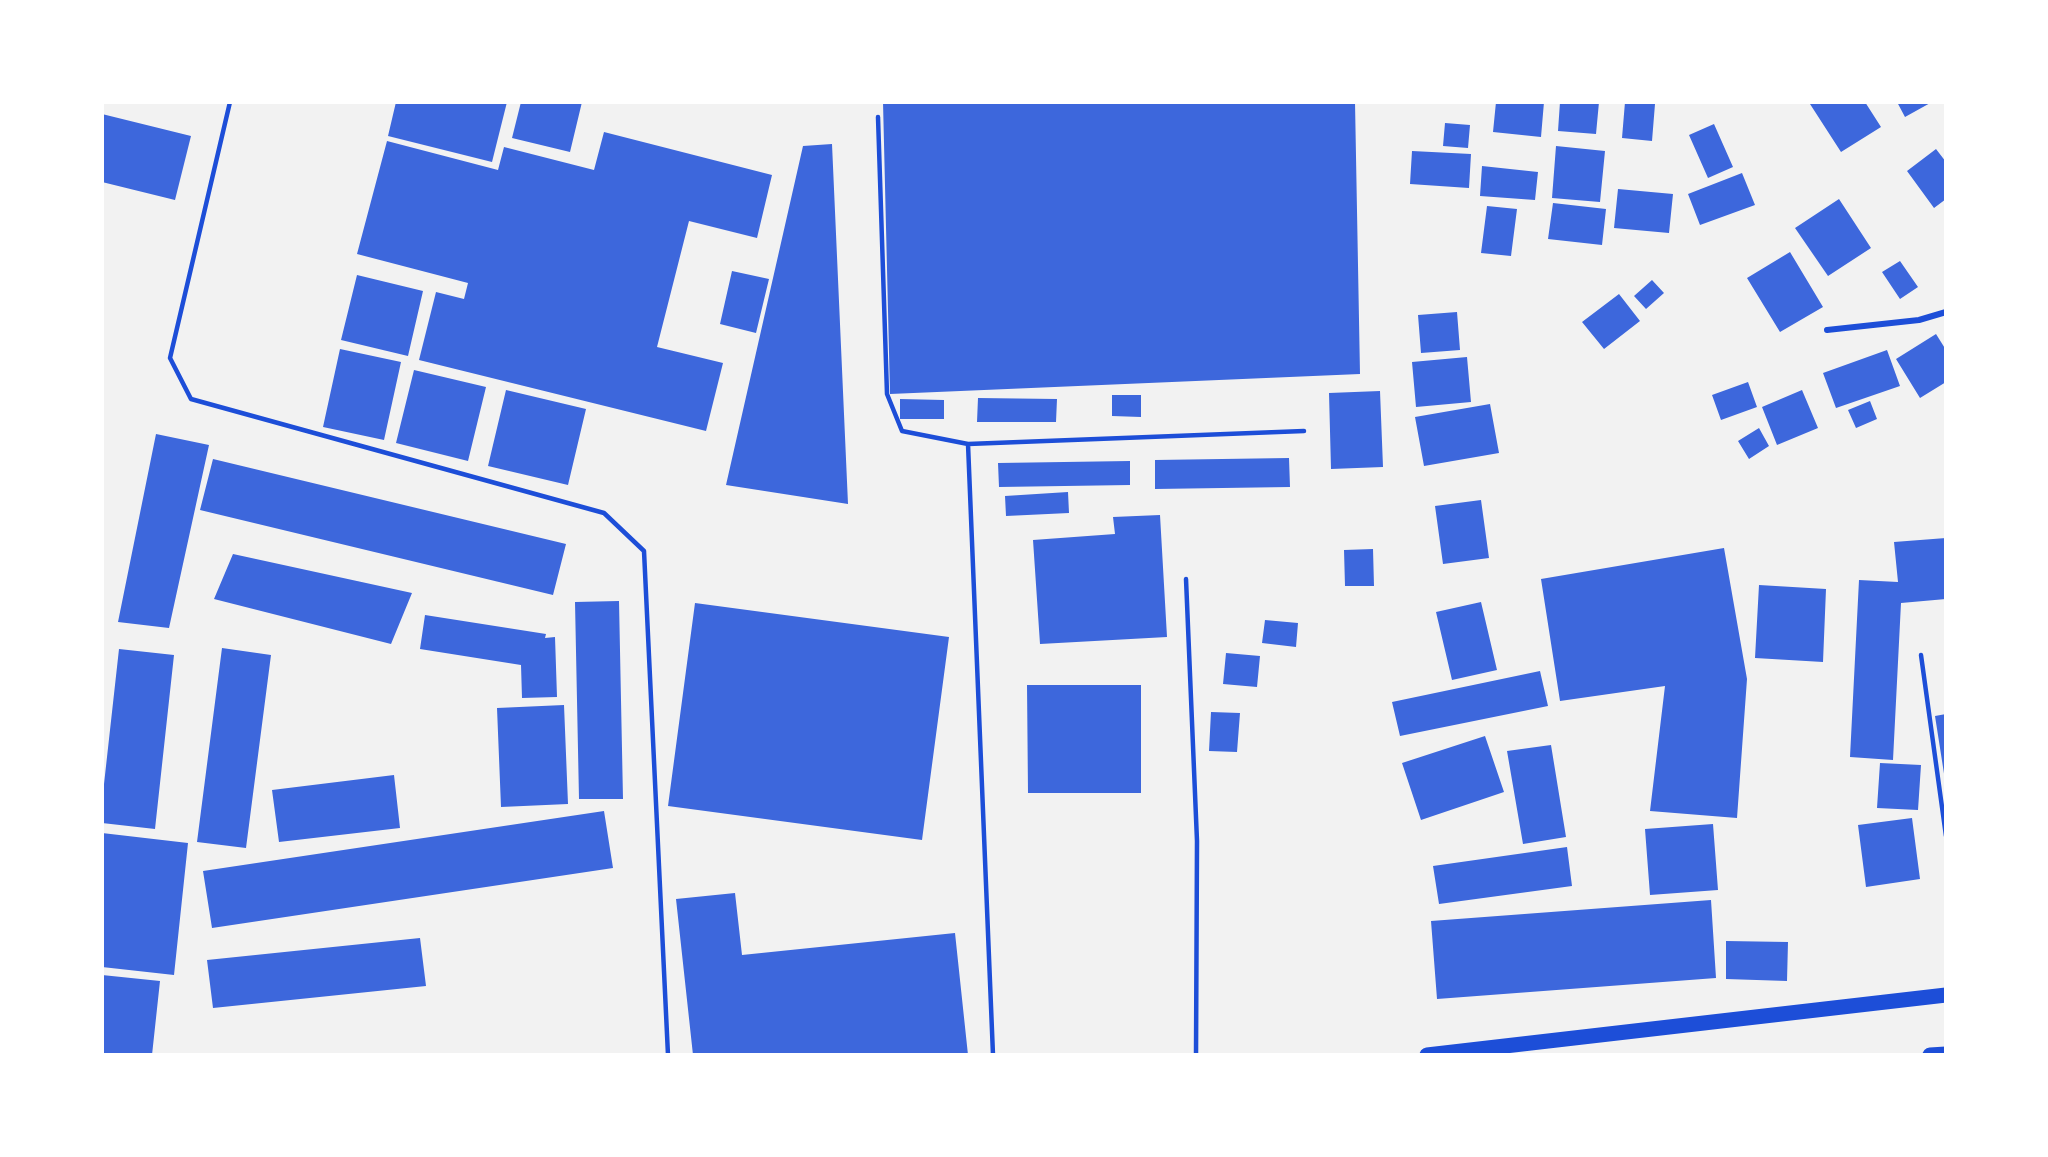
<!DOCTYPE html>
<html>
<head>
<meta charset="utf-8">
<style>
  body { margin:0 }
  #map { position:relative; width:2048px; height:1157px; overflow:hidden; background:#f2f2f2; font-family:"DejaVu Sans",sans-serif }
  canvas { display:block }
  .frame { position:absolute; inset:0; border:104px solid #fff; pointer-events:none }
</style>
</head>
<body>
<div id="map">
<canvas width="2048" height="1157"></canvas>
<div class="frame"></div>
</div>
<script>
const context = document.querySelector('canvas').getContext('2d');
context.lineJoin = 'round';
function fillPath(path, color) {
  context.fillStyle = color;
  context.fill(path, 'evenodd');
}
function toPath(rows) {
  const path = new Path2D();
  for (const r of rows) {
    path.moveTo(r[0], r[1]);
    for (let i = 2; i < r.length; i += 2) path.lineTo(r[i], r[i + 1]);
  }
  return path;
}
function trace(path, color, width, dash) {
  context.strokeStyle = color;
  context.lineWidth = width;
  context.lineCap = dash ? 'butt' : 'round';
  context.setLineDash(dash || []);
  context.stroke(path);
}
fillPath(toPath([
  [396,102,507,102,492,162,388,136],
  [521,102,582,102,570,152,512,138],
  [883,102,1355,102,1360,374,890,394],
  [1496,102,1544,102,1541,137,1493,132],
  [1560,102,1599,102,1596,134,1558,131],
  [1625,102,1655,104,1652,141,1622,138],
  [1812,102,1865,102,1881,127,1841,152,1810,104],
  [1897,102,1932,102,1905,117],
  [102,114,191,136,175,200,102,182],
  [1445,123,1470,125,1468,148,1443,146],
  [1714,124,1733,167,1708,178,1689,135],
  [604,132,772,175,757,238,689,221,657,347,723,363,706,431,419,360,436,292,464,299,468,283,357,254,387,141,498,170,504,147,594,170],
  [832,144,848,504,726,485,803,146],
  [1556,146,1605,151,1600,202,1552,198],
  [1936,149,1946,162,1946,199,1934,208,1907,171],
  [1412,151,1471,154,1469,188,1410,184],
  [1482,166,1538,172,1535,200,1480,196],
  [1742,173,1755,205,1700,225,1688,194],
  [1618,189,1673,194,1669,233,1614,228],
  [1839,199,1871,248,1828,276,1795,228],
  [1553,203,1606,209,1602,245,1548,239],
  [1487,206,1517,209,1511,256,1481,253],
  [1790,252,1823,307,1780,332,1747,278],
  [1900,261,1918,287,1900,299,1882,272],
  [732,271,769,279,756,333,720,324],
  [357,275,423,291,408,356,341,340],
  [1652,280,1664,293,1646,309,1634,296],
  [1619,294,1640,321,1604,349,1582,322],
  [1457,312,1460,350,1421,353,1418,315],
  [1936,334,1946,350,1946,382,1920,398,1896,359],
  [340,349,401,362,384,440,323,427],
  [1887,350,1900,386,1836,408,1823,373],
  [1467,357,1471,402,1416,407,1412,362],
  [414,370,486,387,468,461,396,443],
  [1748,382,1757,407,1721,420,1712,395],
  [506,390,586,409,568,485,488,466],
  [1802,390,1818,428,1777,445,1762,407],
  [1380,391,1383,467,1331,469,1329,393],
  [1112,395,1141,395,1141,417,1112,416],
  [978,398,1057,399,1056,422,977,422],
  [900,399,944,400,944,419,900,419],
  [1870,401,1877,419,1856,428,1848,410],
  [1490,404,1499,453,1424,466,1415,417],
  [1759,428,1769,446,1749,459,1738,441],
  [156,434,209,445,169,628,118,622],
  [1289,458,1290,487,1155,489,1155,460],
  [213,459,566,544,553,595,200,510],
  [1130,461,1130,485,999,487,998,463],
  [1068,492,1069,513,1006,516,1005,496],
  [1481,500,1489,558,1443,564,1435,506],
  [1160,515,1167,637,1040,644,1033,540,1115,534,1113,517],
  [1946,538,1946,599,1901,603,1893,760,1850,757,1859,580,1898,582,1894,542],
  [1724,548,1747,679,1737,818,1650,811,1665,686,1560,701,1541,579],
  [1373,549,1374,586,1345,586,1344,550],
  [233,554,412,593,391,644,214,599],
  [1759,585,1826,589,1823,662,1755,658],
  [619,601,623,799,579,799,575,602],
  [1481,602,1497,670,1452,680,1436,612],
  [695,603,949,637,922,840,668,806],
  [425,615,546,634,545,638,555,637,557,697,522,698,521,665,420,649],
  [1265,620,1298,623,1296,647,1262,643],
  [222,648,271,655,246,848,197,842],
  [119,649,174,655,155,829,102,823,102,802],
  [1226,653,1260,656,1257,687,1223,684],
  [1540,671,1548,706,1400,736,1392,702],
  [1027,685,1141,685,1141,793,1028,793],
  [564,705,568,804,501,807,497,708],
  [1211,712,1240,713,1237,752,1209,751],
  [1946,714,1946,780,1945,780,1935,716],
  [1485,736,1504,792,1421,820,1402,763],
  [1551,745,1566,837,1523,844,1507,751],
  [1880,763,1921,765,1918,810,1877,808],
  [394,775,400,828,279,842,272,790],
  [604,811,613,868,212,928,203,871],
  [1912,818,1920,879,1866,887,1858,825],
  [1713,824,1718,890,1650,895,1645,829],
  [102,833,188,843,174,975,102,967],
  [1567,847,1572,886,1439,904,1433,866],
  [735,893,742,955,955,933,968,1055,693,1055,676,899],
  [1711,900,1716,978,1437,999,1431,921],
  [420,938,426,986,213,1008,207,960],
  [1726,941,1788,942,1787,981,1726,979],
  [102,975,160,981,152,1055,102,1055]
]), '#3d67dc');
trace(toPath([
  [230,102,170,358,191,399,604,513,644,551,668,1055],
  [878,117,887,394,902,431,968,444,1304,431],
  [968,444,993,1055],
  [1186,579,1197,841,1196,1055],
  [1921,655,1946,836]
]), '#1d4ed8', 4.5);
trace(toPath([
  [1827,330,1919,320,1946,312]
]), '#1d4ed8', 6);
trace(toPath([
  [1427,1055,1946,995],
  [1930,1055,1946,1054]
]), '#1d4ed8', 15);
</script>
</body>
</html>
